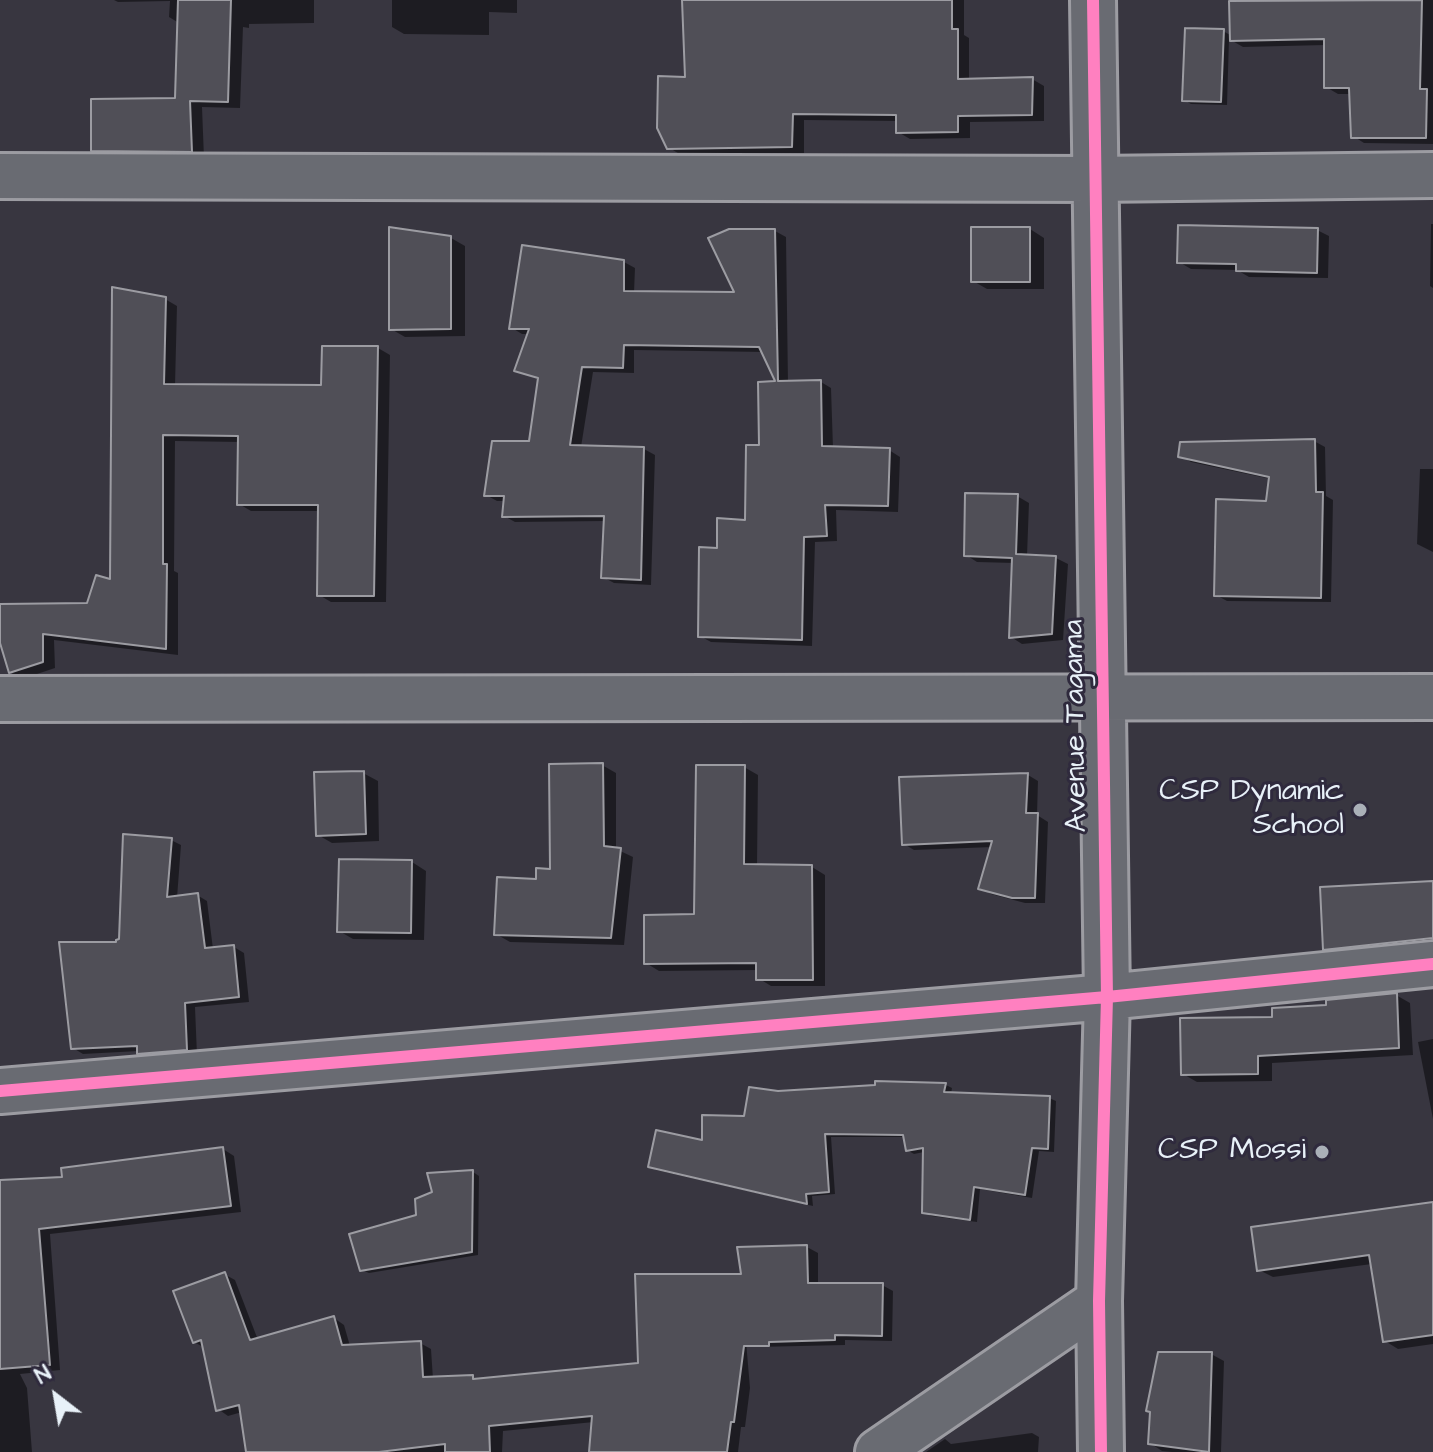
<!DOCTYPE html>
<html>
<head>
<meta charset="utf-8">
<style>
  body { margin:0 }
  #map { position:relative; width:1433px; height:1452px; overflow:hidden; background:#383640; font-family:"Architects Daughter",sans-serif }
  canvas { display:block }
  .north { position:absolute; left:16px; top:1356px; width:80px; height:80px; -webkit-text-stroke:6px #2f2a3d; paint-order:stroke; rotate:329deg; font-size:22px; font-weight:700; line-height:32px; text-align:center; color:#e8f1f8 }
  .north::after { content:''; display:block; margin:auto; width:28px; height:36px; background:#e8f1f8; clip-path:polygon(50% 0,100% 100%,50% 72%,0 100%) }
</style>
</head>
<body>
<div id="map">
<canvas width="1433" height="1452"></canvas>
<div class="north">N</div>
</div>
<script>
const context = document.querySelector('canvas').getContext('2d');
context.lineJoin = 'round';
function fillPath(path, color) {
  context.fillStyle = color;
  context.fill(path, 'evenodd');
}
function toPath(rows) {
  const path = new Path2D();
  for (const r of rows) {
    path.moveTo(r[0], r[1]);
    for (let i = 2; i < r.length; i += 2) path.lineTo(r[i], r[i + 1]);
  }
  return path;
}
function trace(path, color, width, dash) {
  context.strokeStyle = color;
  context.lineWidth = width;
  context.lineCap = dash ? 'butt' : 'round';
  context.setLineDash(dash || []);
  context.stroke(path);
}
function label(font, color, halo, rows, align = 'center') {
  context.font = font + ' "Architects Daughter",sans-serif';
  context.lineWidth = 6;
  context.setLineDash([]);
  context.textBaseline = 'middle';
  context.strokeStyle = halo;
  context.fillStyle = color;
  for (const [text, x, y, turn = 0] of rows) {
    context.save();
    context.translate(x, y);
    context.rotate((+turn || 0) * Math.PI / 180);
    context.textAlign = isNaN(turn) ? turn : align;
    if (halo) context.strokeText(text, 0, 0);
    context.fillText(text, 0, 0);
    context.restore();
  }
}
fillPath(toPath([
  [114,0,314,0,314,23,249,24,249,28,243,27,240,108,202,107,204,158,106,157,93,150,177,100,179,23,169,17,170,1,118,2],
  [392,0,517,0,517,13,489,12,489,35,404,34,392,27],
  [693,0,964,0,964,35,969,38,969,81,1032,79,1044,86,1044,121,970,122,970,138,910,139,898,132,898,121,804,120,804,153,681,155,668,147,687,79],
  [1259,0,1433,0,1433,144,1364,143,1353,136,1351,94,1338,94,1326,87,1326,45,1243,47,1229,39,1227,105,1191,104,1184,100,1223,31,1232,36],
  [1431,224,1433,224,1433,288,1430,286],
  [1030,229,1044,238,1044,289,987,289,973,281],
  [1317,230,1329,236,1328,278,1249,277,1237,270,1191,269,1179,262],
  [775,231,786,237,788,383,821,382,831,388,833,448,889,450,900,457,898,512,836,510,837,541,815,542,812,646,711,642,700,636,718,550,747,522,761,447,778,383,764,352,634,350,634,373,593,372,581,447,644,449,655,455,651,585,614,583,603,577,606,521,515,522,504,516,506,501,497,501,486,495,531,443,540,380,517,370,529,334,522,334,512,328,624,262,635,268,634,293,737,294],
  [451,238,465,246,465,336,405,337,391,329],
  [165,299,177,306,175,386,323,387,378,348,390,355,386,602,331,602,319,595,320,511,251,511,239,504,240,442,175,441,174,571,178,573,178,655,54,640,55,668,22,679,10,672,0,636,0,606,89,605,113,582],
  [1314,441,1325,447,1326,496,1333,500,1331,602,1227,601,1216,595,1268,503,1271,479,1191,462,1180,456],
  [1420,469,1433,469,1433,552,1417,544],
  [1017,496,1029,503,1027,556,1056,558,1068,564,1063,640,1022,644,1011,637,1014,563,977,562,966,555],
  [602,765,616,773,616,849,633,857,624,945,510,942,496,934,552,871],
  [744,767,758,775,757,866,812,867,825,875,825,986,771,986,758,978,758,970,659,971,646,963,696,916],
  [363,773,378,781,379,841,332,843,318,835],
  [1028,775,1038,781,1037,815,1048,822,1045,903,1025,903,991,894,981,888,993,847,914,850,904,844],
  [171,840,181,845,177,898,197,895,207,901,213,949,234,947,244,953,249,1002,195,1007,197,1055,149,1059,139,1051,83,1054,73,1048,118,944],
  [412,862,426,871,424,940,353,939,339,931],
  [1433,883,1433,947,1338,956,1325,949],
  [1396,995,1410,1003,1413,1055,1272,1063,1272,1081,1197,1082,1183,1074,1274,1019],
  [1433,1039,1433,1119,1418,1042],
  [877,1084,946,1085,952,1088,951,1094,1049,1098,1056,1101,1054,1152,1039,1151,1032,1198,980,1189,977,1222,931,1216,924,1212,924,1152,914,1154,907,1150,905,1137,831,1137,835,1194,812,1196,813,1206,656,1170,650,1166,704,1142,746,1118,778,1093,877,1087],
  [223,1149,234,1156,241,1212,50,1234,60,1370,20,1374,27,1388,32,1452,0,1452,0,1182,64,1179],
  [473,1172,479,1176,478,1255,369,1273,362,1270,418,1217],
  [1433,1204,1433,1344,1398,1349,1385,1341,1372,1264,1273,1277,1259,1270],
  [807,1247,818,1253,818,1285,882,1285,893,1291,892,1341,845,1340,845,1345,757,1347,746,1341,750,1388,745,1427,741,1427,738,1452,591,1452,594,1422,503,1431,502,1452,248,1452,242,1412,228,1416,218,1409,205,1348,194,1342,224,1274,235,1280,258,1340,334,1318,344,1325,350,1346,420,1343,431,1349,433,1379,472,1377,478,1381,640,1365,743,1276],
  [1211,1354,1224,1361,1221,1452,1172,1452,1162,1451,1150,1443],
  [1032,1433,1039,1437,1038,1452,926,1452,945,1439,951,1444]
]), '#0007');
const building = toPath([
  [178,0,231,0,228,102,190,101,192,152,91,151,91,99,175,98,178,0],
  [682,0,952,0,952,29,958,29,958,79,1033,77,1032,115,958,116,958,132,896,133,896,115,793,114,792,147,667,149,657,128,658,76,685,77,682,0],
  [1422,0,1420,89,1427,89,1426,138,1351,138,1349,88,1324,88,1324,39,1230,41,1229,1,1422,0],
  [1185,28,1224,29,1221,102,1182,101,1185,28],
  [1178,225,1318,228,1317,273,1236,271,1236,264,1177,263,1178,225],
  [389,227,451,236,451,329,389,330,389,227],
  [971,227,1030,227,1030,282,971,282,971,227],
  [729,229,775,229,778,381,821,380,822,446,890,448,888,506,825,505,827,536,804,537,802,640,698,637,699,547,717,548,717,518,745,520,746,445,759,445,758,382,775,381,759,347,624,345,623,368,582,367,570,445,644,447,641,580,601,578,604,516,502,517,504,496,484,496,492,441,529,441,538,378,514,371,529,329,509,329,522,245,624,260,624,291,734,292,708,238,729,229],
  [112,287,166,297,164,384,321,385,322,346,378,346,374,596,317,596,318,505,237,505,238,436,163,435,163,564,167,564,166,649,43,634,43,662,9,673,0,643,0,604,87,603,96,575,110,579,112,287],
  [1315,439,1316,492,1323,492,1321,598,1214,596,1216,499,1266,501,1269,477,1178,457,1180,442,1315,439],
  [965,493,1018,494,1016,554,1056,556,1052,634,1009,638,1012,558,964,556,965,493],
  [603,763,604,846,621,848,611,938,494,935,497,877,536,879,536,868,550,869,549,764,603,763],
  [696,765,745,765,744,864,812,865,813,980,756,980,756,963,644,964,644,915,694,914,696,765],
  [364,771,366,834,316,836,314,772,364,771],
  [1028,773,1026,813,1038,813,1035,898,1012,898,978,889,992,841,902,845,899,777,1028,773],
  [123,834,172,838,167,897,198,893,205,948,234,945,239,997,185,1003,187,1050,137,1054,137,1046,71,1049,59,942,116,942,116,940,119,939,123,834],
  [339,859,412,860,411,933,337,932,339,859],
  [1433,881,1433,938,1323,950,1320,887,1433,881],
  [1397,993,1399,1048,1258,1056,1258,1074,1181,1075,1180,1018,1272,1017,1272,1008,1326,1005,1326,1000,1397,993],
  [875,1081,946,1083,944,1092,1050,1096,1048,1149,1032,1148,1025,1195,974,1187,970,1220,922,1213,923,1148,906,1151,903,1135,825,1134,829,1192,806,1194,807,1204,648,1167,656,1130,702,1140,702,1115,744,1116,749,1087,778,1091,875,1085,875,1081],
  [223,1147,231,1206,39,1229,50,1365,0,1369,0,1180,62,1177,61,1168,223,1147],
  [473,1170,472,1252,360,1271,349,1234,416,1215,415,1199,432,1192,427,1173,473,1170],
  [1433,1202,1433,1335,1383,1342,1369,1255,1257,1271,1251,1227,1433,1202],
  [807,1245,808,1283,883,1283,882,1336,835,1335,835,1340,769,1342,769,1346,744,1346,734,1422,731,1422,727,1452,589,1452,592,1416,489,1426,490,1452,445,1452,445,1444,379,1452,246,1452,239,1405,216,1411,201,1340,193,1343,173,1291,225,1272,250,1340,334,1316,342,1345,421,1341,423,1377,473,1375,473,1379,638,1363,635,1274,741,1274,737,1247,807,1245],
  [1158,1352,1212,1352,1209,1452,1148,1444,1150,1412,1146,1411,1158,1352]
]);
fillPath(building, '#504f57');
trace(building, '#9c9ca2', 2);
const minor = toPath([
  [1093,0,1107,997,1099,1301,1101,1452],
  [0,176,1094,179,1433,175],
  [0,699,1433,697],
  [0,1091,1107,997,1433,964],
  [878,1452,1099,1301]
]);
trace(minor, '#9c9ca2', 50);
trace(minor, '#696b72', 44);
trace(toPath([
  [1093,0,1107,997,1099,1301,1101,1452],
  [0,1091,1107,997,1433,964]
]), '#ff80c0', 12);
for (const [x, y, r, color] of [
  [1360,810,8,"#aab0b8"],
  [1322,1152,8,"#aab0b8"]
]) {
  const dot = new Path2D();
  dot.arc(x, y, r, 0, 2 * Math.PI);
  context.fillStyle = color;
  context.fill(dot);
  trace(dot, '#2f2a3d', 3);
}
label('30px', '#e8f1f8', '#2f2a3d', [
  ["Avenue Tagama",1077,726,-91]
]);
label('30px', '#e8f1f8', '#2f2a3d', [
  ["CSP Dynamic",1344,793],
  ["School",1344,827],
  ["CSP Mossi",1306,1152]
], 'right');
</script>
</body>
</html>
